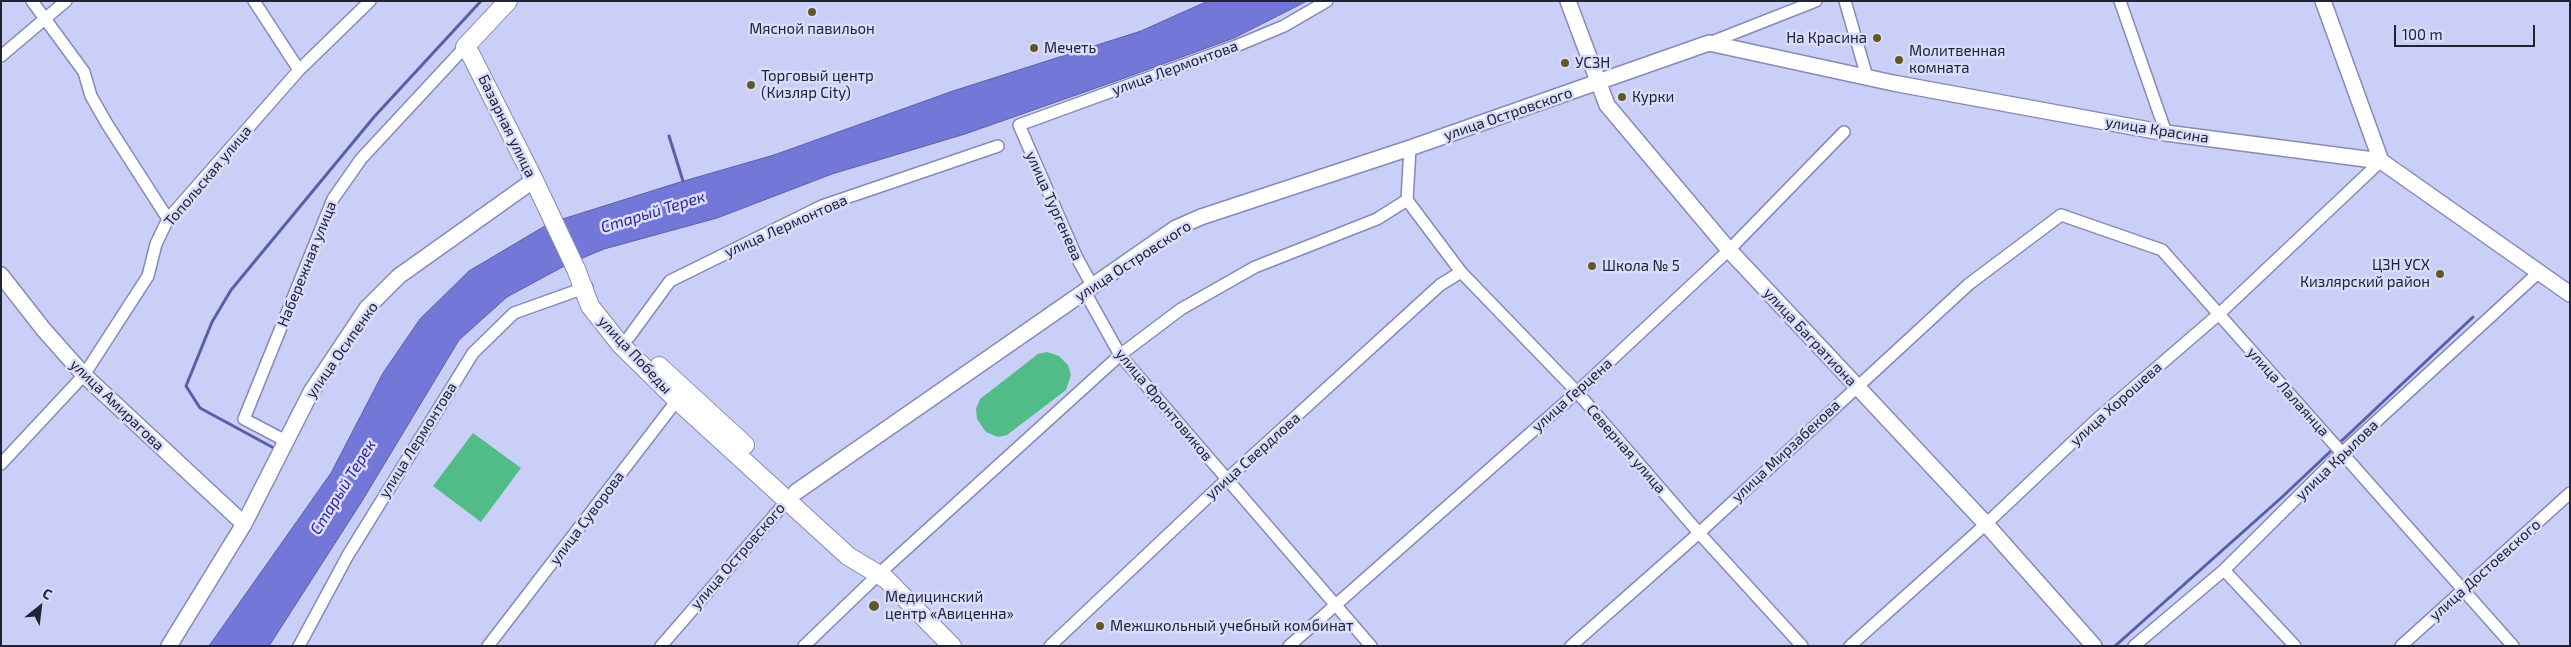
<!DOCTYPE html>
<html>
<head>
<meta charset="utf-8">
<style>
  body { margin:0 }
  #map { position:relative; width:2571px; height:647px; overflow:hidden; background:#cacff7; font-family:"Exo 2",sans-serif }
  canvas { display:block }
  .frame { position:absolute; inset:0; border:2px solid #212235; pointer-events:none }
  .north { position:absolute; left:15px; top:582px; width:50px; height:50px; -webkit-text-stroke:4px #d9ddfb; paint-order:stroke; rotate:29deg; font-size:14px; font-weight:700; line-height:20px; text-align:center; color:#212235 }
  .north::after { content:''; display:block; margin:auto; width:18px; height:22px; background:#212235; clip-path:polygon(50% 0,100% 100%,50% 72%,0 100%) }
  .scale { position:absolute; left:2394px; top:25px; width:141px; height:22px; box-sizing:border-box; border:2px solid #212235; border-top:0; padding-left:6px; font-size:15px; line-height:18px; white-space:nowrap; color:#212235; -webkit-text-stroke:4px #d9ddfb; paint-order:stroke }
</style>
</head>
<body>
<div id="map">
<canvas width="2571" height="647"></canvas>
<div class="frame"></div>
<div class="north">С</div>
<div class="scale">100 m</div>
</div>
<script>
const context = document.querySelector('canvas').getContext('2d');
context.lineJoin = 'round';
function fillPath(path, color) {
  context.fillStyle = color;
  context.fill(path, 'evenodd');
}
function toPath(rows) {
  const path = new Path2D();
  for (const r of rows) {
    path.moveTo(r[0], r[1]);
    for (let i = 2; i < r.length; i += 2) path.lineTo(r[i], r[i + 1]);
  }
  return path;
}
function trace(path, color, width, dash) {
  context.strokeStyle = color;
  context.lineWidth = width;
  context.lineCap = dash ? 'butt' : 'round';
  context.setLineDash(dash || []);
  context.stroke(path);
}
function label(font, color, halo, rows, align = 'center') {
  context.font = font + ' "Exo 2",sans-serif';
  context.lineWidth = 5;
  context.setLineDash([]);
  context.textBaseline = 'middle';
  context.strokeStyle = halo;
  context.fillStyle = color;
  for (const [text, x, y, turn = 0] of rows) {
    context.save();
    context.translate(x, y);
    context.rotate((+turn || 0) * Math.PI / 180);
    context.textAlign = isNaN(turn) ? turn : align;
    if (halo) context.strokeText(text, 0, 0);
    context.fillText(text, 0, 0);
    context.restore();
  }
}
fillPath(toPath([
  [1047,352,1059,356,1068,365,1071,375,1066,390,1007,435,998,437,986,432,977,419,976,409,980,399,1038,354],
  [473,433,521,468,481,522,433,486]
]), '#51bc88');
const water = toPath([
  [1208,1,1307,1,1234,38,1116,81,965,134,832,174,717,218,604,249,568,264,507,297,459,340,362,501,269,646,209,646,331,473,383,373,420,319,469,271,550,223,677,183,774,155,953,91,1141,31,1208,1]
]);
fillPath(water, '#7377d7');
trace(water, '#5a5ea6', 1);
trace(toPath([
  [669,136,683,181],
  [272,447,200,408,186,386,212,322,231,290,374,117,481,1],
  [2115,646,2281,498,2473,317]
]), '#5a5ea6', 3);
const street = toPath([
  [32,1,84,72,91,96,107,124,168,219],
  [254,1,299,70],
  [1845,1,1867,77],
  [2120,1,2166,133],
  [1709,43,1816,1],
  [1,56,66,1],
  [1410,148,1407,200,1461,272,1577,392,1699,533,1802,646],
  [1093,287,1077,258,1019,125,1236,46,1284,26,1327,1],
  [1085,292,1120,355,1371,646],
  [629,337,670,281,822,206,998,146],
  [286,441,244,419,333,199,361,159,465,47],
  [1,464,84,375,148,276,156,244,168,219,299,70,370,1],
  [2224,570,2295,646],
  [299,646,348,555,473,353,514,313,587,287],
  [488,646,681,395],
  [661,646,791,496],
  [804,646,882,571,1120,355,1181,309,1255,267,1377,219,1407,200],
  [1050,646,1226,480,1440,285,1461,272],
  [1289,646,1577,392,1729,250,1844,132],
  [1571,646,1699,533,1969,284,2061,215,2162,250,2513,646],
  [1850,646,1986,524,2096,420,2219,314,2381,161],
  [2134,646,2224,570,2342,453,2539,272],
  [2401,646,2570,493]
]);
const secondary = toPath([
  [1568,1,1607,105,1729,250,1986,524,2094,646],
  [2323,1,2381,161],
  [1,275,44,330,84,375,244,524],
  [796,492,1176,228,1201,217,1410,148,1709,43,1893,83,2166,133,2381,161,2570,294],
  [169,646,244,524,311,392,367,308,399,276,534,180]
]);
const primary = toPath([
  [508,1,465,47,471,55,534,180,576,269,590,306,620,344,677,400,848,556,886,579,952,646],
  [659,366,745,445]
]);
trace(street, '#858ab8', 14);
trace(secondary, '#858ab8', 18);
trace(primary, '#858ab8', 20);
trace(street, '#fff', 11);
trace(secondary, '#fff', 15);
trace(primary, '#fff', 18);
for (const [x, y, r, color] of [
  [812,12,5,"#615824"],
  [1877,38,5,"#615824"],
  [1034,48,5,"#615824"],
  [1899,60,5,"#615824"],
  [1565,63,5,"#615824"],
  [751,85,5,"#615824"],
  [1622,97,5,"#615824"],
  [1592,266,5,"#615824"],
  [2440,274,5,"#615824"],
  [874,606,6,"#615824"],
  [1100,626,5,"#615824"]
]) {
  const dot = new Path2D();
  dot.arc(x, y, r, 0, 2 * Math.PI);
  context.fillStyle = color;
  context.fill(dot);
  trace(dot, '#d9ddfb', 2);
}
label('15px', '#212235', '#d9ddfb', [
  ["Мясной павильон",812,29,"center"],
  ["На Красина",1867,38,"right"],
  ["Мечеть",1044,48],
  ["Молитвенная",1909,51],
  ["комната",1909,68],
  ["УСЗН",1575,63],
  ["Торговый центр",761,76],
  ["(Кизляр City)",761,93],
  ["Курки",1632,97],
  ["ЦЗН УСХ",2430,265,"right"],
  ["Кизлярский район",2430,282,"right"],
  ["Школа № 5",1602,266],
  ["Медицинский",885,597],
  ["центр «Авиценна»",885,614],
  ["Межшкольный учебный комбинат",1110,626]
], 'left');
label('15px', '#212235', '#d9ddfb', [
  ["улица Лермонтова",1175,68,-20],
  ["улица Островского",1508,114,-19],
  ["Базарная улица",507,126,64],
  ["улица Красина",2157,130,9],
  ["Топольская улица",208,176,-50],
  ["улица Тургенева",1054,206,66],
  ["улица Лермонтова",786,226,-24],
  ["улица Островского",1133,261,-33],
  ["Набережная улица",307,264,-68],
  ["улица Багратиона",1810,337,47],
  ["улица Осипенко",342,350,-55],
  ["улица Победы",635,355,47],
  ["улица Лалаянца",2288,392,48],
  ["улица Герцена",1572,395,-42],
  ["улица Хорошева",2116,404,-42],
  ["улица Амирагова",117,405,44],
  ["улица Фронтовиков",1164,405,50],
  ["улица Лермонтова",418,440,-58],
  ["Северная улица",1626,449,49],
  ["улица Мирзабекова",1786,451,-43],
  ["улица Свердлова",1253,456,-42],
  ["улица Крылова",2337,460,-44],
  ["улица Суворова",587,518,-53],
  ["улица Островского",738,556,-49],
  ["улица Достоевского",2485,570,-42]
]);
label('italic 16px', '#301d90', '#d9ddfb', [
  ["Старый Терек",653,212,-17],
  ["Старый Терек",343,487,-58]
]);
</script>
</body>
</html>
